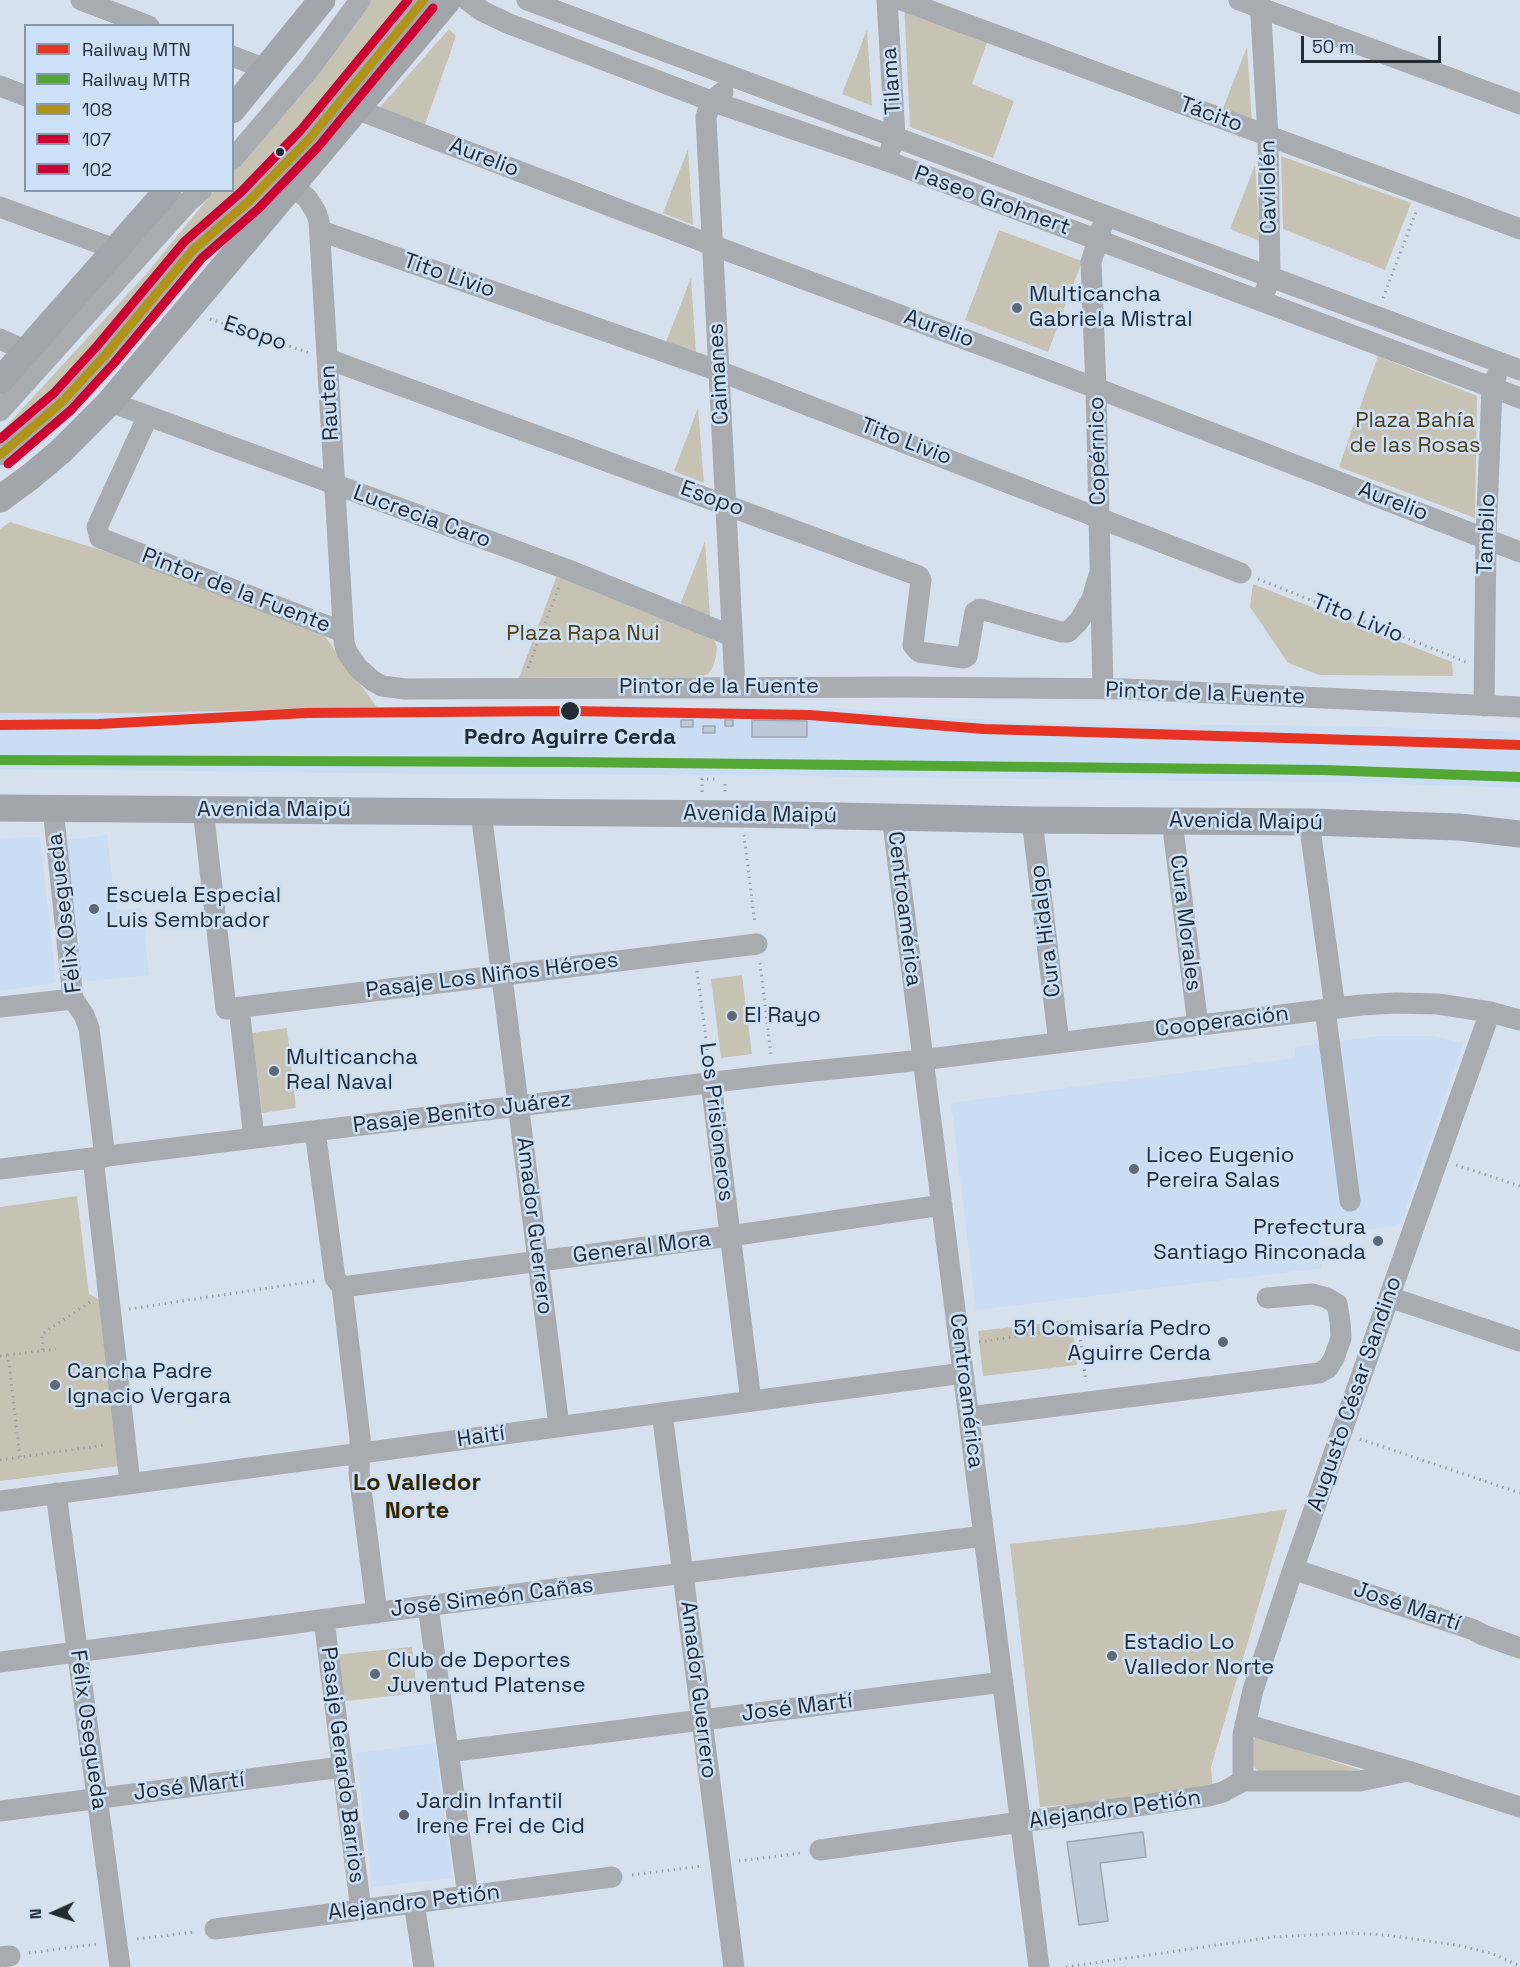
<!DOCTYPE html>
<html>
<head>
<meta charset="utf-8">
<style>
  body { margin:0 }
  #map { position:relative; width:1520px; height:1967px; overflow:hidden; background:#d6e1ed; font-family:"Space Grotesk",sans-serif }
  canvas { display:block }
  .legend { position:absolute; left:24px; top:24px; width:210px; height:168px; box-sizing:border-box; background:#cce1f7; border:2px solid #8898a9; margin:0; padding:8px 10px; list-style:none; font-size:18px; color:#222a33 }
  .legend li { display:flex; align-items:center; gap:12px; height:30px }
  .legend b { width:30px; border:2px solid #8898a9 }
  .north { position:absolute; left:24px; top:1883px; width:60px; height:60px; -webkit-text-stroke:4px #cce1f7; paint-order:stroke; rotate:267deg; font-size:16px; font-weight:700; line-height:24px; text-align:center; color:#222a33 }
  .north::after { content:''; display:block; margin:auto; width:21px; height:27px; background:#222a33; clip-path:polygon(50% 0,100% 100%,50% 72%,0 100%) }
  .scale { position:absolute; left:1301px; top:36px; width:140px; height:27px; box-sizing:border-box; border:3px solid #222a33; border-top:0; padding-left:8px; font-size:18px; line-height:21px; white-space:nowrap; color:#222a33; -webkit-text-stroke:4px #cce1f7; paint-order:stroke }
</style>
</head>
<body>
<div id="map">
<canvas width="1520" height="1967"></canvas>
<ul class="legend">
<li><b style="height:8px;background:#e63323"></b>Railway MTN</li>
<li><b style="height:8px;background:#53a735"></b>Railway MTR</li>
<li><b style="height:8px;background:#b0941a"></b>108</li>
<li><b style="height:8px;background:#c03"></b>107</li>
<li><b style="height:8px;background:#c03"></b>102</li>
</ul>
<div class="north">N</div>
<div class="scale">50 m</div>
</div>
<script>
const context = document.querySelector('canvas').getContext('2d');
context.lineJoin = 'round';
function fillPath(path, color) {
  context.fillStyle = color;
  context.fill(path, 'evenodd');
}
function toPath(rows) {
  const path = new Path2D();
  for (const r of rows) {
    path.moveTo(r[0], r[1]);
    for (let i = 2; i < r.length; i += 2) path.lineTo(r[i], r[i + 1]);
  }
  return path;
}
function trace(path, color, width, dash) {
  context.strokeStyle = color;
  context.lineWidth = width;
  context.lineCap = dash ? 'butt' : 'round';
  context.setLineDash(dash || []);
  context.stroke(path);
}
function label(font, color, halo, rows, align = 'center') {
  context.font = font + ' "Space Grotesk",sans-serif';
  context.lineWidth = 5;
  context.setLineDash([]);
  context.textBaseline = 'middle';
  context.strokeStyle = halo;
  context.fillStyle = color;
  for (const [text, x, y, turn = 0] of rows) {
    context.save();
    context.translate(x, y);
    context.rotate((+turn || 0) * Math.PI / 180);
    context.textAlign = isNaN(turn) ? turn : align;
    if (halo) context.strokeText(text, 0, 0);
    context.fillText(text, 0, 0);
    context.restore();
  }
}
fillPath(toPath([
  [388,707,839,708,900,714,1036,723,1339,726,1520,732,1520,788,1339,782,895,778,776,775,447,774,0,769,0,713,143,713],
  [107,835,116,910,142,908,149,975,81,982,66,840],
  [40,837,56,983,0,991,0,838],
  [1378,1036,1434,1036,1463,1043,1401,1223,1393,1227,1318,1234,1322,1268,976,1310,951,1103,1295,1058,1295,1047],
  [435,1743,452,1878,372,1887,356,1753]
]), '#caddf2');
fillPath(toPath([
  [369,0,408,0,410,2,326,97,198,233,73,381,0,447,0,433,146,274,214,191,232,190,233,168],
  [904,2,990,34,972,84,1014,101,993,158,910,127],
  [449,29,456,36,423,130,375,113],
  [867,30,872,106,842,94],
  [1247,47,1252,123,1222,111],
  [688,149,693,225,663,213],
  [1281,156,1411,203,1385,270,1283,229],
  [1255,165,1260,241,1230,229],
  [999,230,1082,261,1048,352,965,320],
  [691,278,696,354,666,342],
  [1378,356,1477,396,1475,518,1339,467],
  [698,408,704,483,674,471],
  [10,522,117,555,324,635,377,707,143,713,0,713,0,529],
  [705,541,710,617,680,605],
  [557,575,713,637,717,647,716,657,713,667,708,674,700,677,519,678],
  [1253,584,1452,662,1453,676,1319,675,1288,663,1250,607],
  [742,975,752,1054,721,1058,711,979],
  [287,1028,296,1108,262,1113,252,1033],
  [77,1196,89,1294,100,1300,120,1466,0,1481,0,1207],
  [1072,1320,1077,1365,983,1376,978,1331],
  [1287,1509,1211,1767,1213,1792,1040,1807,1010,1544,1191,1524],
  [412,1647,417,1693,338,1702,333,1655],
  [1258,1736,1360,1770,1266,1776,1252,1766,1250,1743]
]), '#c7c3b4');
const building = toPath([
  [681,720,693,720,693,727,681,727,681,720],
  [725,720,733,720,733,726,725,726,725,720],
  [752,720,807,721,807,737,752,737,752,720],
  [703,726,715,726,715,733,703,733,703,726],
  [1143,1832,1146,1857,1100,1863,1108,1921,1079,1925,1067,1842,1143,1832]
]);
fillPath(building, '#bdc9d7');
trace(building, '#9ea7b0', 1.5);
trace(toPath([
  [1383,298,1416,212],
  [210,319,309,353],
  [1258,579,1466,662],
  [528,668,559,587],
  [725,784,725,792],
  [702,792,702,779,718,779],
  [744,835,755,924],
  [760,963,771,1055],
  [697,971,709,1063],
  [1456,1165,1520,1186],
  [129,1309,315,1281],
  [1079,1327,1112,1323],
  [979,1342,1079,1327,1086,1382],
  [43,1350,42,1334,90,1302],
  [0,1356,8,1355],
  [1360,1439,1520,1493],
  [20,1457,8,1355,56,1349],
  [0,1460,105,1445],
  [739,1861,801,1853],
  [632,1875,702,1866],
  [137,1939,195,1932],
  [29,1953,97,1944],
  [1066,1967,1273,1937,1348,1933,1385,1935,1456,1945,1491,1953,1520,1966]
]), '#9aa0a5', 3, [1.5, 4.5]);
trace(toPath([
  [81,0,149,26],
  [467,0,482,11,507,23,711,101,887,161,1520,398],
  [527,0,1520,370],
  [887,0,895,136,891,148],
  [901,0,1520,229],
  [1239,0,1520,104],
  [1260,0,1268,136,1270,278,1266,289],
  [232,56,266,69],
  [0,86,26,96],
  [723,92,711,101,706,117,735,687],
  [356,109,712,245,1096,388,1520,552],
  [232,160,311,67,360,0],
  [292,186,307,198,316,212,319,221,344,642,347,652,358,668,373,681,382,686,405,689,905,687,1125,689,1520,707],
  [0,207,115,249],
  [1102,227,1091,262,1096,388,1103,689],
  [321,231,719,371,1241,573],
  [0,339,27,351],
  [328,359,919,576,921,580,913,645,919,652,964,658,967,656,975,612,980,609,1061,632,1068,632,1079,621,1092,599,1099,575],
  [110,402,566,569,732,636],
  [0,411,189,201,202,190],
  [148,416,97,527,100,538,343,632],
  [0,455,62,402,106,354,193,250,249,201,309,139,424,0],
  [1484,706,1486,538,1492,388,1496,377],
  [53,808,73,999,84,1015,89,1028,105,1157],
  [203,809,226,1009,757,944],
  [481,812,559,1426],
  [892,816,1039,1967],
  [1032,820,1059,1043],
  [1172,821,1198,1025],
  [1309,822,1335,1008],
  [0,1007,73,999],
  [239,1008,254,1138],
  [1325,1009,1350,1201],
  [711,1082,751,1401],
  [315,1131,335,1278,342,1287],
  [93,1158,130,1483],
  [0,1169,773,1075,913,1061,1361,1005,1396,1003,1438,1004,1490,1012,1520,1020],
  [342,1287,730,1236,942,1205],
  [342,1287,360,1438,359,1473,377,1613],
  [1389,1297,1520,1341],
  [662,1413,734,1967],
  [969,1417,1319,1373,1328,1368,1334,1358,1341,1338,1340,1321,1337,1304,1327,1298,1313,1294,1267,1298],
  [56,1493,120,1967],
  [0,1501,963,1373],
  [1293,1569,1474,1630,1483,1635,1520,1648],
  [428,1606,468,1896],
  [324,1620,361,1910],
  [0,1662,555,1589,984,1536],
  [1245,1724,1408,1771,1520,1807],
  [448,1752,1003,1682],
  [1243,1781,1243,1735,1253,1690,1293,1569,1490,1012],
  [0,1811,342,1767],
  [820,1850,1208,1796,1223,1792,1243,1781,1360,1781,1408,1771],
  [414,1903,424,1967],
  [215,1929,612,1877],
  [0,1957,10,1956]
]), '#a8acb1', 21);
trace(toPath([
  [232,110,322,0],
  [0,381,168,190],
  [0,499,30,477,60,452,110,402,448,0],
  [0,808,741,814,1032,820,1309,822,1459,827,1520,834]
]), '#a0a6ac', 27);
trace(toPath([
  [0,455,62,402,106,354,193,250,249,201,309,139,424,0]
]), '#b0941a', 9);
trace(toPath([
  [8,464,71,410,115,362,202,258,258,209,318,147,433,8]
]), '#c03', 9);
trace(toPath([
  [0,439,54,393,97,346,184,242,241,192,300,131,408,0]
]), '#c03', 9);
trace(toPath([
  [0,725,99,724,307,713,567,711,809,715,984,729,1520,745]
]), '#e63323', 10);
trace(toPath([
  [0,760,568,762,1324,770,1520,777]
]), '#53a735', 10);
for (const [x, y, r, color] of [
  [280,152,5,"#222a33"],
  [1017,308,6,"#616a74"],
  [570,711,10,"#222a33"],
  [94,909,6,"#616a74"],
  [732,1016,6,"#616a74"],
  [274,1071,6,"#616a74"],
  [1134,1169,6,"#616a74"],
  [1378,1241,6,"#616a74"],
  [1223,1342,6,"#616a74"],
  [55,1385,6,"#616a74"],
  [1112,1656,6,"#616a74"],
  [375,1674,6,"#616a74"],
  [404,1815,6,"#616a74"]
]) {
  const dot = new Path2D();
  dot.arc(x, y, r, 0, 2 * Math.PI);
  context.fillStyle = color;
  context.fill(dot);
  trace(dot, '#cce1f7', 2);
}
label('22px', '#222a33', '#cce1f7', [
  ["Tilama",892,81,-94],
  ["Tácito",1211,115,20],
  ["Aurelio",484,158,21],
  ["Cavilolén",1269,187,-91],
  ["Paseo Grohnert",992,201,20],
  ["Tito Livio",449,276,19],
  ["Aurelio",939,329,20],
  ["Esopo",255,334,19],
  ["Caimanes",719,374,-93],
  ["Rauten",330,403,-93],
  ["Tito Livio",906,442,21],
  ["Copérnico",1098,451,-91],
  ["Esopo",712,499,20],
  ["Aurelio",1393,502,21],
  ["Lucrecia Caro",422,517,20],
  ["Tambilo",1487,534,-88],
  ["Pintor de la Fuente",236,591,21],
  ["Tito Livio",1358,619,22],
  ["Pintor de la Fuente",719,687],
  ["Pintor de la Fuente",1205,694,2],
  ["Avenida Maipú",274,810],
  ["Avenida Maipú",760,815,1],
  ["Avenida Maipú",1246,822,1],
  ["Centroamérica",904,909,83],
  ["Félix Osegueda",65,913,-97],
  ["Cura Morales",1185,923,83],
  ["Cura Hidalgo",1046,931,-97],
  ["Pasaje Los Niños Héroes",492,976,-7],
  ["Cooperación",1222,1022,-7],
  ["Pasaje Benito Juárez",462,1113,-7],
  ["Los Prisioneros",716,1122,83],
  ["Amador Guerrero",534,1226,83],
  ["General Mora",642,1248,-7],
  ["Centroamérica",966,1391,83],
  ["Augusto César Sandino",1355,1394,-71],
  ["Haití",481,1437,-8],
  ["José Simeón Cañas",492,1598,-7],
  ["José Martí",1407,1607,19],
  ["Amador Guerrero",698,1690,83],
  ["José Martí",797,1708,-7],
  ["Félix Osegueda",88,1730,82],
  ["Pasaje Gerardo Barrios",342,1765,83],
  ["José Martí",189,1787,-7],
  ["Alejandro Petión",1115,1810,-8],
  ["Alejandro Petión",414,1903,-7]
]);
label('22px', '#222a33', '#cce1f7', [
  ["Multicancha",1029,295],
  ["Gabriela Mistral",1029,320],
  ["Escuela Especial",106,896],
  ["Luis Sembrador",106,921],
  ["El Rayo",744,1016],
  ["Multicancha",286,1058],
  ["Real Naval",286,1083],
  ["Liceo Eugenio",1146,1156],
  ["Pereira Salas",1146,1181],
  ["Prefectura",1366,1228,"right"],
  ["Santiago Rinconada",1366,1253,"right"],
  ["51 Comisaría Pedro",1211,1329,"right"],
  ["Aguirre Cerda",1211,1354,"right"],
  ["Cancha Padre",67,1372],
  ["Ignacio Vergara",67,1397],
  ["Estadio Lo",1124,1643],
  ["Valledor Norte",1124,1668],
  ["Club de Deportes",387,1661],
  ["Juventud Platense",387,1686],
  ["Jardin Infantil",416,1802],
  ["Irene Frei de Cid",416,1827]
], 'left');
label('22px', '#513e13', '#cce1f7', [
  ["Plaza Bahía",1415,421],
  ["de las Rosas",1415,446],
  ["Plaza Rapa Nui",583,634]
]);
label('bold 22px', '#222a33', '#cce1f7', [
  ["Pedro Aguirre Cerda",570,738]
]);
label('bold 24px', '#372600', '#cce1f7', [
  ["Lo Valledor",417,1483],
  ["Norte",417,1511]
]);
</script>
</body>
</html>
